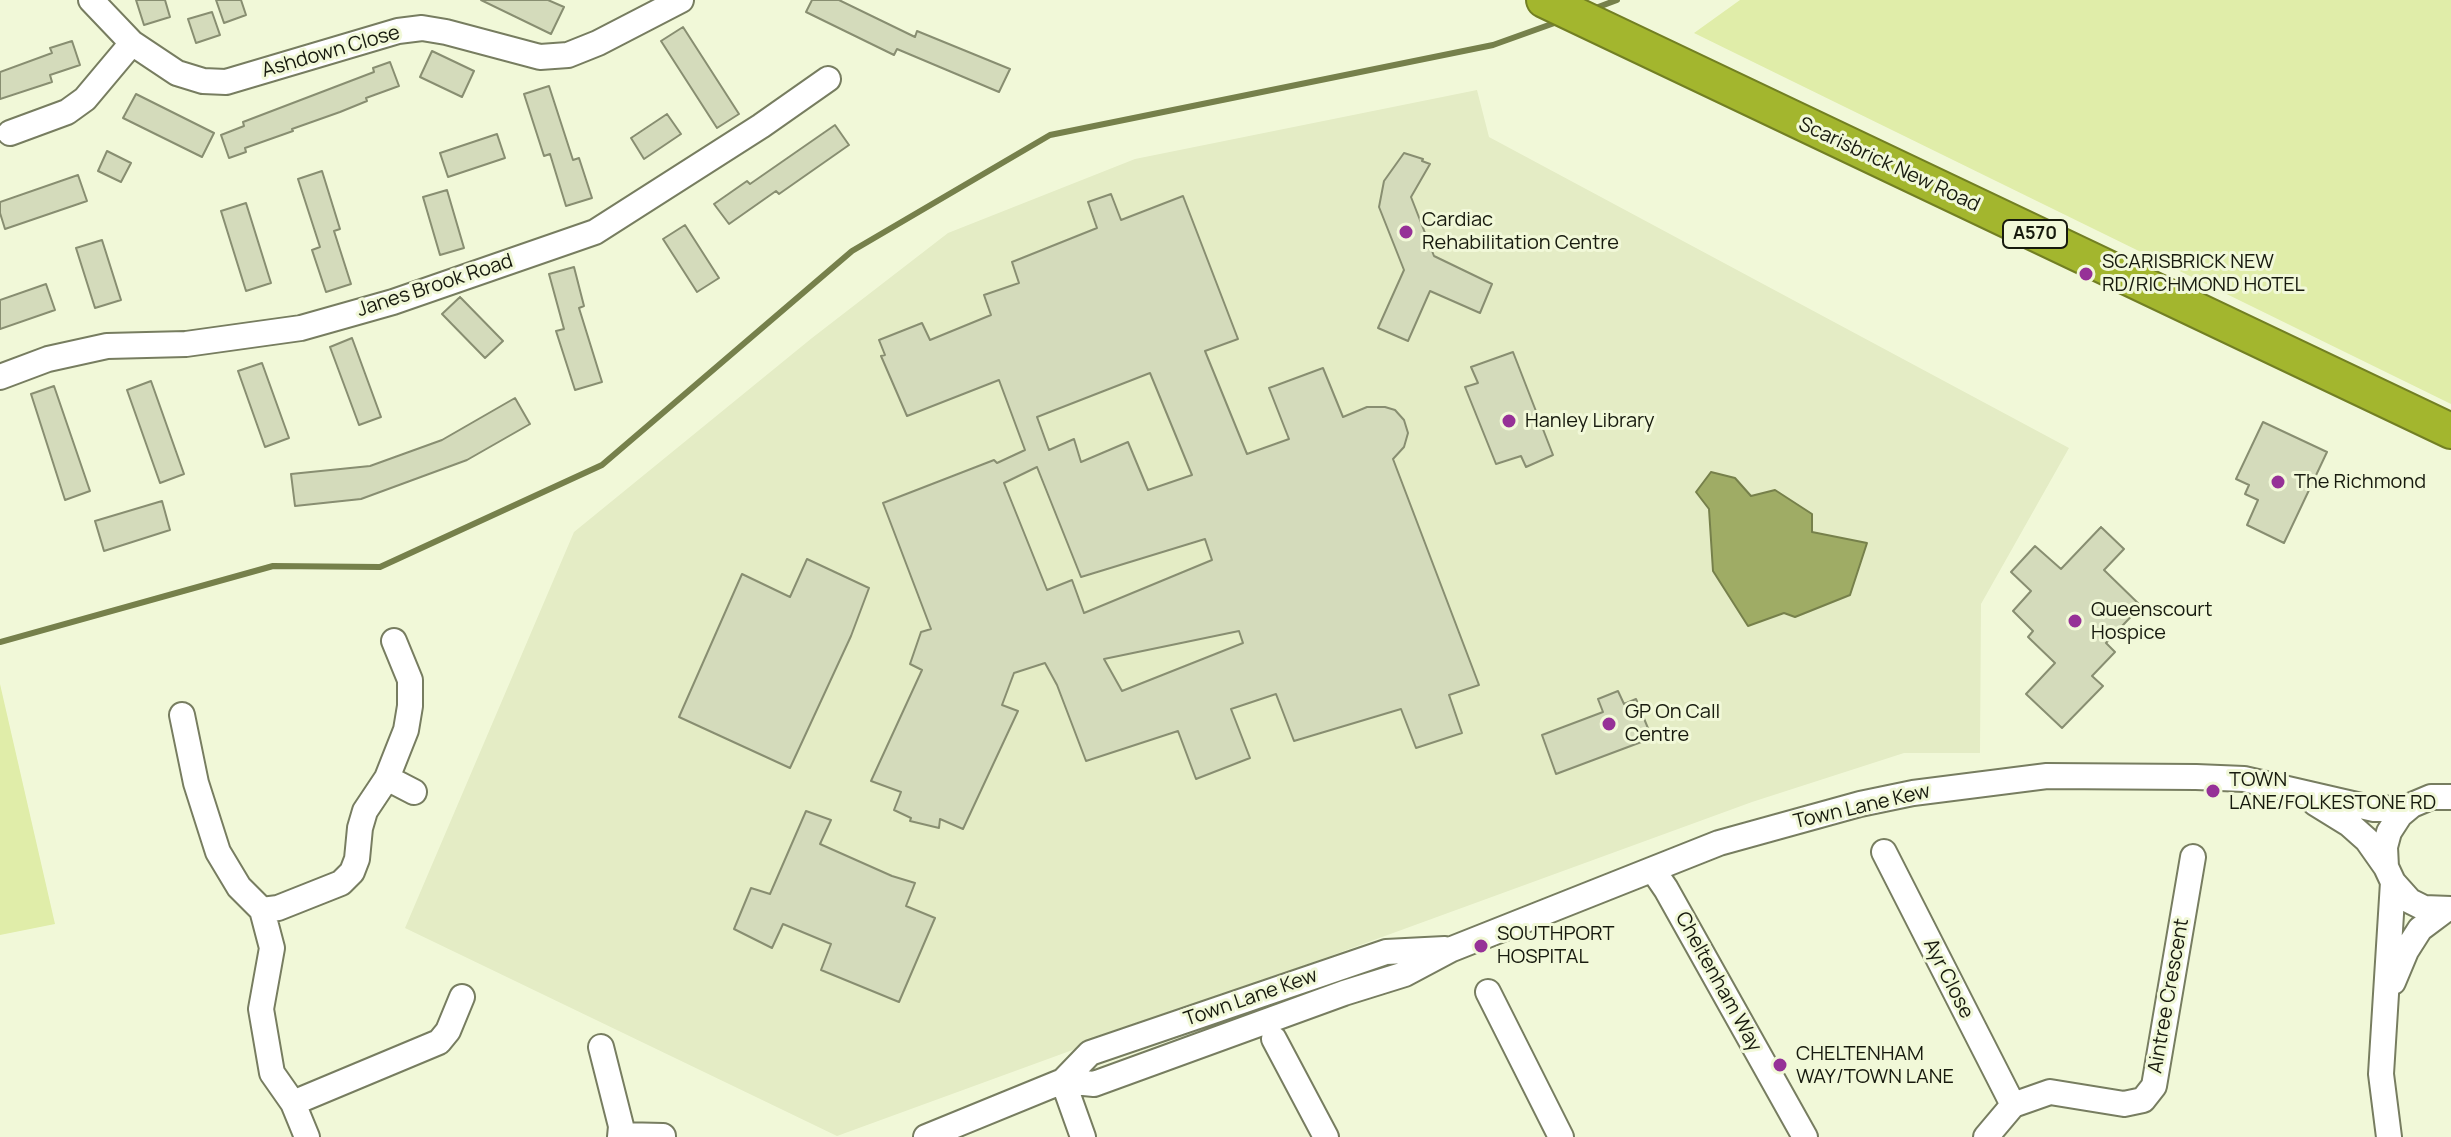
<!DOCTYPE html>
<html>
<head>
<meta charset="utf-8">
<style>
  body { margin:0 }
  canvas { display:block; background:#f1f8d8 }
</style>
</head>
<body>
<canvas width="2451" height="1137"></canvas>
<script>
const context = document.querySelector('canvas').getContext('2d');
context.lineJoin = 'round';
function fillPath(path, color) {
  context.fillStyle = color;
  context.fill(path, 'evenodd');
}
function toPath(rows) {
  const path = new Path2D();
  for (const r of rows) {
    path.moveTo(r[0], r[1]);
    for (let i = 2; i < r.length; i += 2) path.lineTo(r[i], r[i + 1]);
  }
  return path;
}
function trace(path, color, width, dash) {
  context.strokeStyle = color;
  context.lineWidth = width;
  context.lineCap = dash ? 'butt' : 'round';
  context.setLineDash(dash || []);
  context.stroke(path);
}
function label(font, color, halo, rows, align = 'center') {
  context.font = font + ' Manrope,sans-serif';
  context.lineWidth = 6;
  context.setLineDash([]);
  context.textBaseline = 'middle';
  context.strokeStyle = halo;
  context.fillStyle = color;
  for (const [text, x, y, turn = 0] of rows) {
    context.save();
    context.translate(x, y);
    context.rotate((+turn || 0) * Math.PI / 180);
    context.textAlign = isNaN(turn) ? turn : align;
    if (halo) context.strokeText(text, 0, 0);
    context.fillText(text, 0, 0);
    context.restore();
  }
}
fillPath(toPath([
  [1477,90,1489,137,2069,448,1981,604,1980,753,1904,753,1752,802,837,1136,405,928,574,532,812,338,948,233,1135,159]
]), '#e4ecc5');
fillPath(toPath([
  [1740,0,2451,0,2451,404,1694,33],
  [0,684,55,924,0,935]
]), '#e0eda9');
const water = toPath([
  [1711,472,1735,478,1751,496,1775,490,1812,514,1812,532,1867,543,1850,595,1795,617,1784,613,1748,626,1713,571,1709,509,1696,492,1711,472]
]);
fillPath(water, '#9fac65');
trace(water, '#76804b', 2);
trace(toPath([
  [1593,9,1617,0],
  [0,642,273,566,380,567,602,465,852,251,1050,135,1493,45,1560,21]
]), '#76804b', 6);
const building = toPath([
  [136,0,165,0,170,17,144,25,136,0],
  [216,0,241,0,246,15,224,23,216,0],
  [481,0,548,0,564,7,551,34,481,0],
  [812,0,839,0,915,37,917,31,1010,69,999,92,897,49,894,55,806,12,812,0],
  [212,12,220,35,196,43,188,19,212,12],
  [683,27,739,114,717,128,661,41,683,27],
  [72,41,80,65,50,75,52,82,0,99,0,72,52,53,50,48,72,41],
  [432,51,474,71,462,97,420,77,432,51],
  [390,62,399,86,366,98,367,101,340,112,292,129,293,131,245,148,246,152,229,158,221,135,244,126,243,122,374,72,373,68,390,62],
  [549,86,573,160,579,158,592,198,566,206,550,154,544,156,524,94,549,86],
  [136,94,214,133,202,157,123,118,136,94],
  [667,114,681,134,644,159,631,138,667,114],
  [835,125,849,145,779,194,776,191,729,224,714,204,747,181,750,184,835,125],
  [497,134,505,158,448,177,440,153,497,134],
  [107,151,131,163,121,182,98,171,107,151],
  [1404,153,1423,159,1422,161,1430,164,1411,197,1434,256,1492,284,1480,313,1430,291,1408,341,1378,328,1404,270,1379,207,1384,181,1404,153],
  [322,171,340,229,334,231,351,284,326,292,312,250,320,247,298,179,322,171],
  [78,175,87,201,5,229,0,213,0,202,78,175],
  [447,190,464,248,440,255,423,197,447,190],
  [1111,194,1121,220,1183,196,1238,339,1205,351,1247,454,1289,439,1269,388,1323,368,1343,417,1367,407,1385,407,1395,410,1404,420,1408,433,1404,447,1393,459,1479,685,1449,695,1462,733,1416,748,1401,709,1294,741,1276,694,1231,709,1250,758,1196,779,1178,731,1086,761,1057,685,1045,663,1014,673,1002,705,1018,711,963,829,940,819,939,828,910,821,911,818,894,810,901,792,871,781,922,670,910,664,921,632,931,629,883,503,994,460,997,463,1025,450,999,380,907,416,881,356,885,355,879,340,922,323,930,340,991,315,984,295,1019,283,1012,262,1097,228,1088,202,1111,194],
  [1150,373,1192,475,1148,490,1128,442,1081,462,1074,439,1049,450,1037,417,1150,373],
  [1037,467,1081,577,1205,539,1212,560,1084,613,1072,580,1047,590,1004,483,1037,467],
  [1239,631,1243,643,1122,691,1104,659,1239,631],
  [246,203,271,283,246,291,221,211,246,203],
  [685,225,719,278,697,292,663,239,685,225],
  [102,240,121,300,95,308,76,248,102,240],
  [574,267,584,306,579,308,602,382,575,390,556,331,564,329,549,274,574,267],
  [46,284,55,310,0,329,0,300,46,284],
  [460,297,503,341,485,358,442,314,460,297],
  [352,338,381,417,359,425,330,347,352,338],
  [1513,352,1553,455,1526,467,1521,456,1496,464,1465,387,1478,383,1471,367,1513,352],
  [262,363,289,438,265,447,238,371,262,363],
  [151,381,184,474,160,483,127,390,151,381],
  [54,386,90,491,65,500,31,394,54,386],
  [515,398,530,424,467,460,361,499,295,506,291,474,370,466,442,440,515,398],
  [2263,422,2327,452,2284,543,2247,525,2258,500,2245,494,2249,485,2236,479,2263,422],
  [162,501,170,530,104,551,95,521,162,501],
  [2101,527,2124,549,2104,570,2141,606,2106,643,2115,652,2092,676,2103,686,2062,728,2026,694,2055,663,2028,637,2033,631,2013,611,2031,591,2011,572,2035,546,2061,569,2101,527],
  [807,559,869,588,851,636,790,768,679,717,742,574,790,597,807,559],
  [1618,691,1624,704,1636,699,1652,738,1556,774,1542,735,1603,712,1598,699,1618,691],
  [806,811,831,820,820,844,892,876,915,883,906,906,935,918,899,1002,821,970,831,944,783,924,772,948,734,929,751,888,770,894,806,811]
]);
fillPath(building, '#d4dbbb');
trace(building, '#888e71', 2);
const minor = toPath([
  [91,0,132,43,177,73,203,81,226,82,398,31,422,28,446,32,540,57,568,55,598,43,681,0],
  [10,133,67,112,85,99,132,43],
  [0,377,48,359,107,346,186,344,301,328,393,302,595,232,761,126,828,79],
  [182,715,196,783,218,852,239,887,262,910,272,948,261,1009,272,1073,293,1103,307,1137],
  [387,778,414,792],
  [2451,797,2431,797,2412,805,2400,815,2389,832,2385,847,2386,867,2393,882,2410,901,2424,908,2451,909],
  [2315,803,2349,824,2367,840,2386,867],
  [1884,852,2013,1105],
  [1653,870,1666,889,1805,1137],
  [262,910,278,908,341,883,352,872,357,859,360,828,365,811,387,778,406,730,410,706,410,680,394,641],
  [2393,982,2406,951,2420,929,2444,911],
  [1488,992,1561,1137],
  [1274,1039,1326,1137],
  [601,1047,621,1126,620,1137],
  [1063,1081,1094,1084,1344,993,1405,974,1452,949,1719,843,1860,804,1913,793,2047,776,2196,777,2244,779,2374,809,2408,808],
  [1063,1081,1083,1137],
  [293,1103,439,1042,448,1031,462,997],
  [621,1135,663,1136],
  [926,1137,1063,1081,1090,1053,1386,952,1445,949],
  [1986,1137,2013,1105,2050,1092,2124,1104,2143,1100,2154,1086,2193,857],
  [2389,1137,2381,1074,2393,882]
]);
const highway = toPath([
  [1544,0,2451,431]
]);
trace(minor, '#777d60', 28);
trace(highway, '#727f23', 38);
trace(minor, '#fff', 24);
trace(highway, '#a3b62e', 34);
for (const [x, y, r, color] of [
  [1406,232,8,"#963197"],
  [2086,274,8,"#963197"],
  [1509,421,8,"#963197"],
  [2278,482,8,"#963197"],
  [2075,621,8,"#963197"],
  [1609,724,8,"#963197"],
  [2213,791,8,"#963197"],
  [1481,946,8,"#963197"],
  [1780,1065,8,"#963197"]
]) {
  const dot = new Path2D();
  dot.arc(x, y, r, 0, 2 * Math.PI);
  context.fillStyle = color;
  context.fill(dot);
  trace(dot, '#f1f8d8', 3);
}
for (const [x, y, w] of [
  [2035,234,64]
]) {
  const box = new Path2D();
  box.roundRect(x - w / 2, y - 14, w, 28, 6);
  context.fillStyle = '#f1f8d8';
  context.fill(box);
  trace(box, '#171a0e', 2);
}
label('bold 18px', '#171a0e', null, [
  ["A570",2035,234]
]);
label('20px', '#171a0e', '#f1f8d8', [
  ["Ashdown Close",331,52,-16],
  ["Scarisbrick New Road",1889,165,25],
  ["Janes Brook Road",435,286,-18],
  ["Town Lane Kew",1862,807,-13],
  ["Ayr Close",1948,979,63],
  ["Cheltenham Way",1718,982,61],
  ["Aintree Crescent",2169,996,-80],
  ["Town Lane Kew",1251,998,-19]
]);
label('20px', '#171a0e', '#f1f8d8', [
  ["Cardiac",1422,220],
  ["Rehabilitation Centre",1422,243],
  ["SCARISBRICK NEW",2102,262],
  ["RD/RICHMOND HOTEL",2102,285],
  ["Hanley Library",1525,421],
  ["The Richmond",2294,482],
  ["Queenscourt",2091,610],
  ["Hospice",2091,633],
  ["GP On Call",1625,712],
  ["Centre",1625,735],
  ["TOWN",2229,780],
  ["LANE/FOLKESTONE RD",2229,803],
  ["SOUTHPORT",1497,934],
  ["HOSPITAL",1497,957],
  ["CHELTENHAM",1796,1054],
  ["WAY/TOWN LANE",1796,1077]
], 'left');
</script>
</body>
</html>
